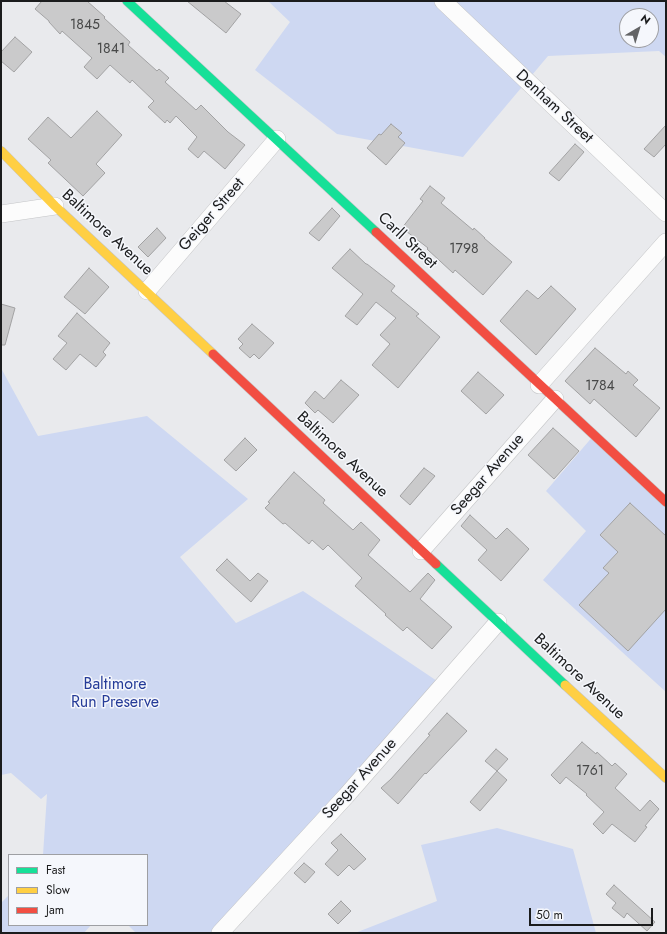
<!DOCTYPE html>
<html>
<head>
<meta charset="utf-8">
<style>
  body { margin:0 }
  #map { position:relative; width:667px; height:934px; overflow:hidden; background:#e9eaed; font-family:Jost,sans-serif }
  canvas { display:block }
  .frame { position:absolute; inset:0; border:2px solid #1b1c1d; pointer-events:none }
  .legend { position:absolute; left:8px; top:854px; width:140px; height:72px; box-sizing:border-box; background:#f5f7fc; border:1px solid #9e9fa3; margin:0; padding:5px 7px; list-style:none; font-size:12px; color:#1b1c1d }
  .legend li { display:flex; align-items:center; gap:8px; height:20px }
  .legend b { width:20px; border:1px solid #9e9fa3 }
  .north { position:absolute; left:619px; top:8px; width:40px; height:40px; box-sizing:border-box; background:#f5f7fc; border:1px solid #9e9fa3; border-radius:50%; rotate:38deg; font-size:11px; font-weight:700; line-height:16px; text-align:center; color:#1b1c1d }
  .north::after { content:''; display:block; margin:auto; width:14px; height:18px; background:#636466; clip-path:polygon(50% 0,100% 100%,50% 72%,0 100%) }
  .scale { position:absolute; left:529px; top:908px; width:124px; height:18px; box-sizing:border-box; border:2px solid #1b1c1d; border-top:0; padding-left:5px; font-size:12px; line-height:14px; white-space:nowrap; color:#1b1c1d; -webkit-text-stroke:3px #f5f7fc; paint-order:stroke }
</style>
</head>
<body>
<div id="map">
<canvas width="667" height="934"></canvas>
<div class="frame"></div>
<ul class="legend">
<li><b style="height:5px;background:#16e098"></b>Fast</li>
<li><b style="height:5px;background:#ffcf43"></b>Slow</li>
<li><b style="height:5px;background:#f24e42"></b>Jam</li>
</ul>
<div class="north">N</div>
<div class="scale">50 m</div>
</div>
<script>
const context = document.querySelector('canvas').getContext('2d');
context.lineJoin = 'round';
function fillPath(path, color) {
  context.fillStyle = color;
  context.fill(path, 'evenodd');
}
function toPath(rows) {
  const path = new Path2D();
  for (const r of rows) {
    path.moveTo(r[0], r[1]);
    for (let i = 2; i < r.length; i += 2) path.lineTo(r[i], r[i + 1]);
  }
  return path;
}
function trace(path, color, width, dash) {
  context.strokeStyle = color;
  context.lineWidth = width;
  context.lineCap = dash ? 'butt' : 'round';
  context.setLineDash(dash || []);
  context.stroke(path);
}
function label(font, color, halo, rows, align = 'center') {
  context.font = font + ' Jost,sans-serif';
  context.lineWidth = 3;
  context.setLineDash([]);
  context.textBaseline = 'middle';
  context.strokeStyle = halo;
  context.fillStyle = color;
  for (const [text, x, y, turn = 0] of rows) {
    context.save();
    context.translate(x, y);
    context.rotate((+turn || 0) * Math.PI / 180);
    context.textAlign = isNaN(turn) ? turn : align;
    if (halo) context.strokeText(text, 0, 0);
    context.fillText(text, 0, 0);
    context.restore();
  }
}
fillPath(toPath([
  [268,1,666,1,666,57,659,51,548,56,463,157,337,134,255,70,290,22],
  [627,16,651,16,651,40,627,40],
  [1,368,38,436,147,416,248,499,180,557,236,623,303,591,443,685,225,928,210,933,136,933,128,925,147,925,147,855,43,855,47,794,41,799,11,773,1,775],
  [594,435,666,502,666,692,543,580,586,531,546,491],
  [497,828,573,849,596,933,355,933,437,901,421,845],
  [9,895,9,925,91,925,84,933,1,933,1,903]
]), '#ced8f2');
const building = toPath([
  [42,1,87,1,105,17,104,18,130,42,128,45,157,71,159,69,169,78,165,82,196,110,201,105,228,132,245,145,225,169,204,151,198,158,188,149,197,137,176,116,170,123,167,120,165,123,148,107,154,101,132,80,130,83,110,65,97,79,84,67,92,58,62,31,60,34,49,22,49,21,35,9,42,1],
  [187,1,224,1,241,14,226,33,187,1],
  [15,37,32,52,14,72,1,61,1,52,15,37],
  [97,111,122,135,96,164,105,173,83,196,48,163,51,160,28,139,48,117,71,138,97,111],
  [391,124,402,133,398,137,405,143,386,165,367,148,379,134,381,135,391,124],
  [666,125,666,144,654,157,644,149,666,125],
  [575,144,584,152,559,181,549,173,575,144],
  [430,186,445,198,441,203,473,230,474,228,485,238,484,238,512,262,483,295,455,270,453,273,427,249,428,248,402,228,423,201,420,199,430,186],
  [332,208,340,216,319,241,309,233,332,208],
  [157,228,166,238,148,257,138,247,157,228],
  [350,249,366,264,367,264,395,286,391,291,419,314,416,316,440,337,398,388,372,365,390,344,380,335,396,318,376,302,357,325,345,316,363,294,332,268,350,249],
  [89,268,109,287,85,314,64,297,89,268],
  [551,286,576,309,536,355,500,321,527,290,538,299,551,286],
  [1,304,15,308,5,345,1,345,1,304],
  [77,313,110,343,103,352,106,355,96,367,80,354,66,370,53,359,67,343,58,336,77,313],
  [252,324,274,343,259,359,254,354,250,358,239,348,243,344,238,339,252,324],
  [595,348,626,374,628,371,638,380,633,385,660,408,636,437,594,399,590,404,565,381,595,348],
  [478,372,504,395,486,414,461,391,478,372],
  [341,380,359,395,333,423,318,410,315,413,305,403,315,391,324,399,341,380],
  [553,428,579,451,554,479,528,455,553,428],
  [245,438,257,450,236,471,224,460,245,438],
  [424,468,435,476,410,505,400,496,424,468],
  [294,472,325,500,323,503,353,530,361,522,380,540,368,555,410,592,428,573,435,580,420,599,452,627,432,649,407,627,403,631,385,615,386,614,355,586,362,578,328,545,323,550,312,540,309,544,285,523,283,524,265,508,270,503,268,502,294,472],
  [630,503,666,536,666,609,628,651,579,605,609,573,603,568,618,552,600,535,630,503],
  [470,515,496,539,507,528,529,549,501,581,478,560,487,550,461,526,470,515],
  [227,559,250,581,258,573,268,581,251,602,216,570,227,559],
  [447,713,467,731,426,774,425,773,398,804,381,788,391,779,430,735,428,734,447,713],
  [582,742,596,754,597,752,612,766,615,763,627,774,615,788,640,811,650,800,659,809,645,826,647,827,635,842,612,824,603,834,593,824,604,812,586,795,587,794,566,777,560,784,551,775,582,742],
  [496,749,508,759,497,771,485,761,496,749],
  [497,771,507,780,480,811,470,802,497,771],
  [341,834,366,859,354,870,349,865,338,876,325,864,338,850,331,843,341,834],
  [304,863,315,872,305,883,294,873,304,863],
  [614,885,655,922,647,931,627,913,624,918,612,908,616,903,606,894,614,885],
  [341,901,351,911,338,924,328,914,341,901]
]);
fillPath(building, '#cacacb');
trace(building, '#a2a2a3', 1);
const street = toPath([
  [443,1,666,213],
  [1,214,55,206],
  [147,291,277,139],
  [539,385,666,242],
  [421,551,555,399],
  [220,933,346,796,498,622]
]);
const fast = toPath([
  [127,1,376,232],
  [436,564,565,685]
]);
const slow = toPath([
  [1,151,55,206,213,354],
  [565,685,666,778]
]);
const jam = toPath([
  [376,232,666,502],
  [213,354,436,564]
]);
trace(street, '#c4c5c7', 18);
trace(fast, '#c4c5c7', 10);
trace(slow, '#c4c5c7', 10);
trace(jam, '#c4c5c7', 10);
trace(street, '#fcfcfc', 17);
trace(fast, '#16e098', 9);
trace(slow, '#ffcf43', 9);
trace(jam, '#f24e42', 9);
label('14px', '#474848', null, [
  ["1845",85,26],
  ["1841",111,50],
  ["1798",464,250],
  ["1784",600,387],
  ["1761",590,772]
]);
label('16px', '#1b1c1d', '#f5f7fc', [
  ["Denham Street",554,107,43],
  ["Geiger Street",212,215,-49],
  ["Baltimore Avenue",107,233,43],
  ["Carll Street",407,241,43],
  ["Baltimore Avenue",342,455,43],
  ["Seegar Avenue",488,475,-49],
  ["Baltimore Avenue",579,677,43],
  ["Seegar Avenue",360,779,-48]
]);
label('16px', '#253b98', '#f5f7fc', [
  ["Baltimore",115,685],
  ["Run Preserve",115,703]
]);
</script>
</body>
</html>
